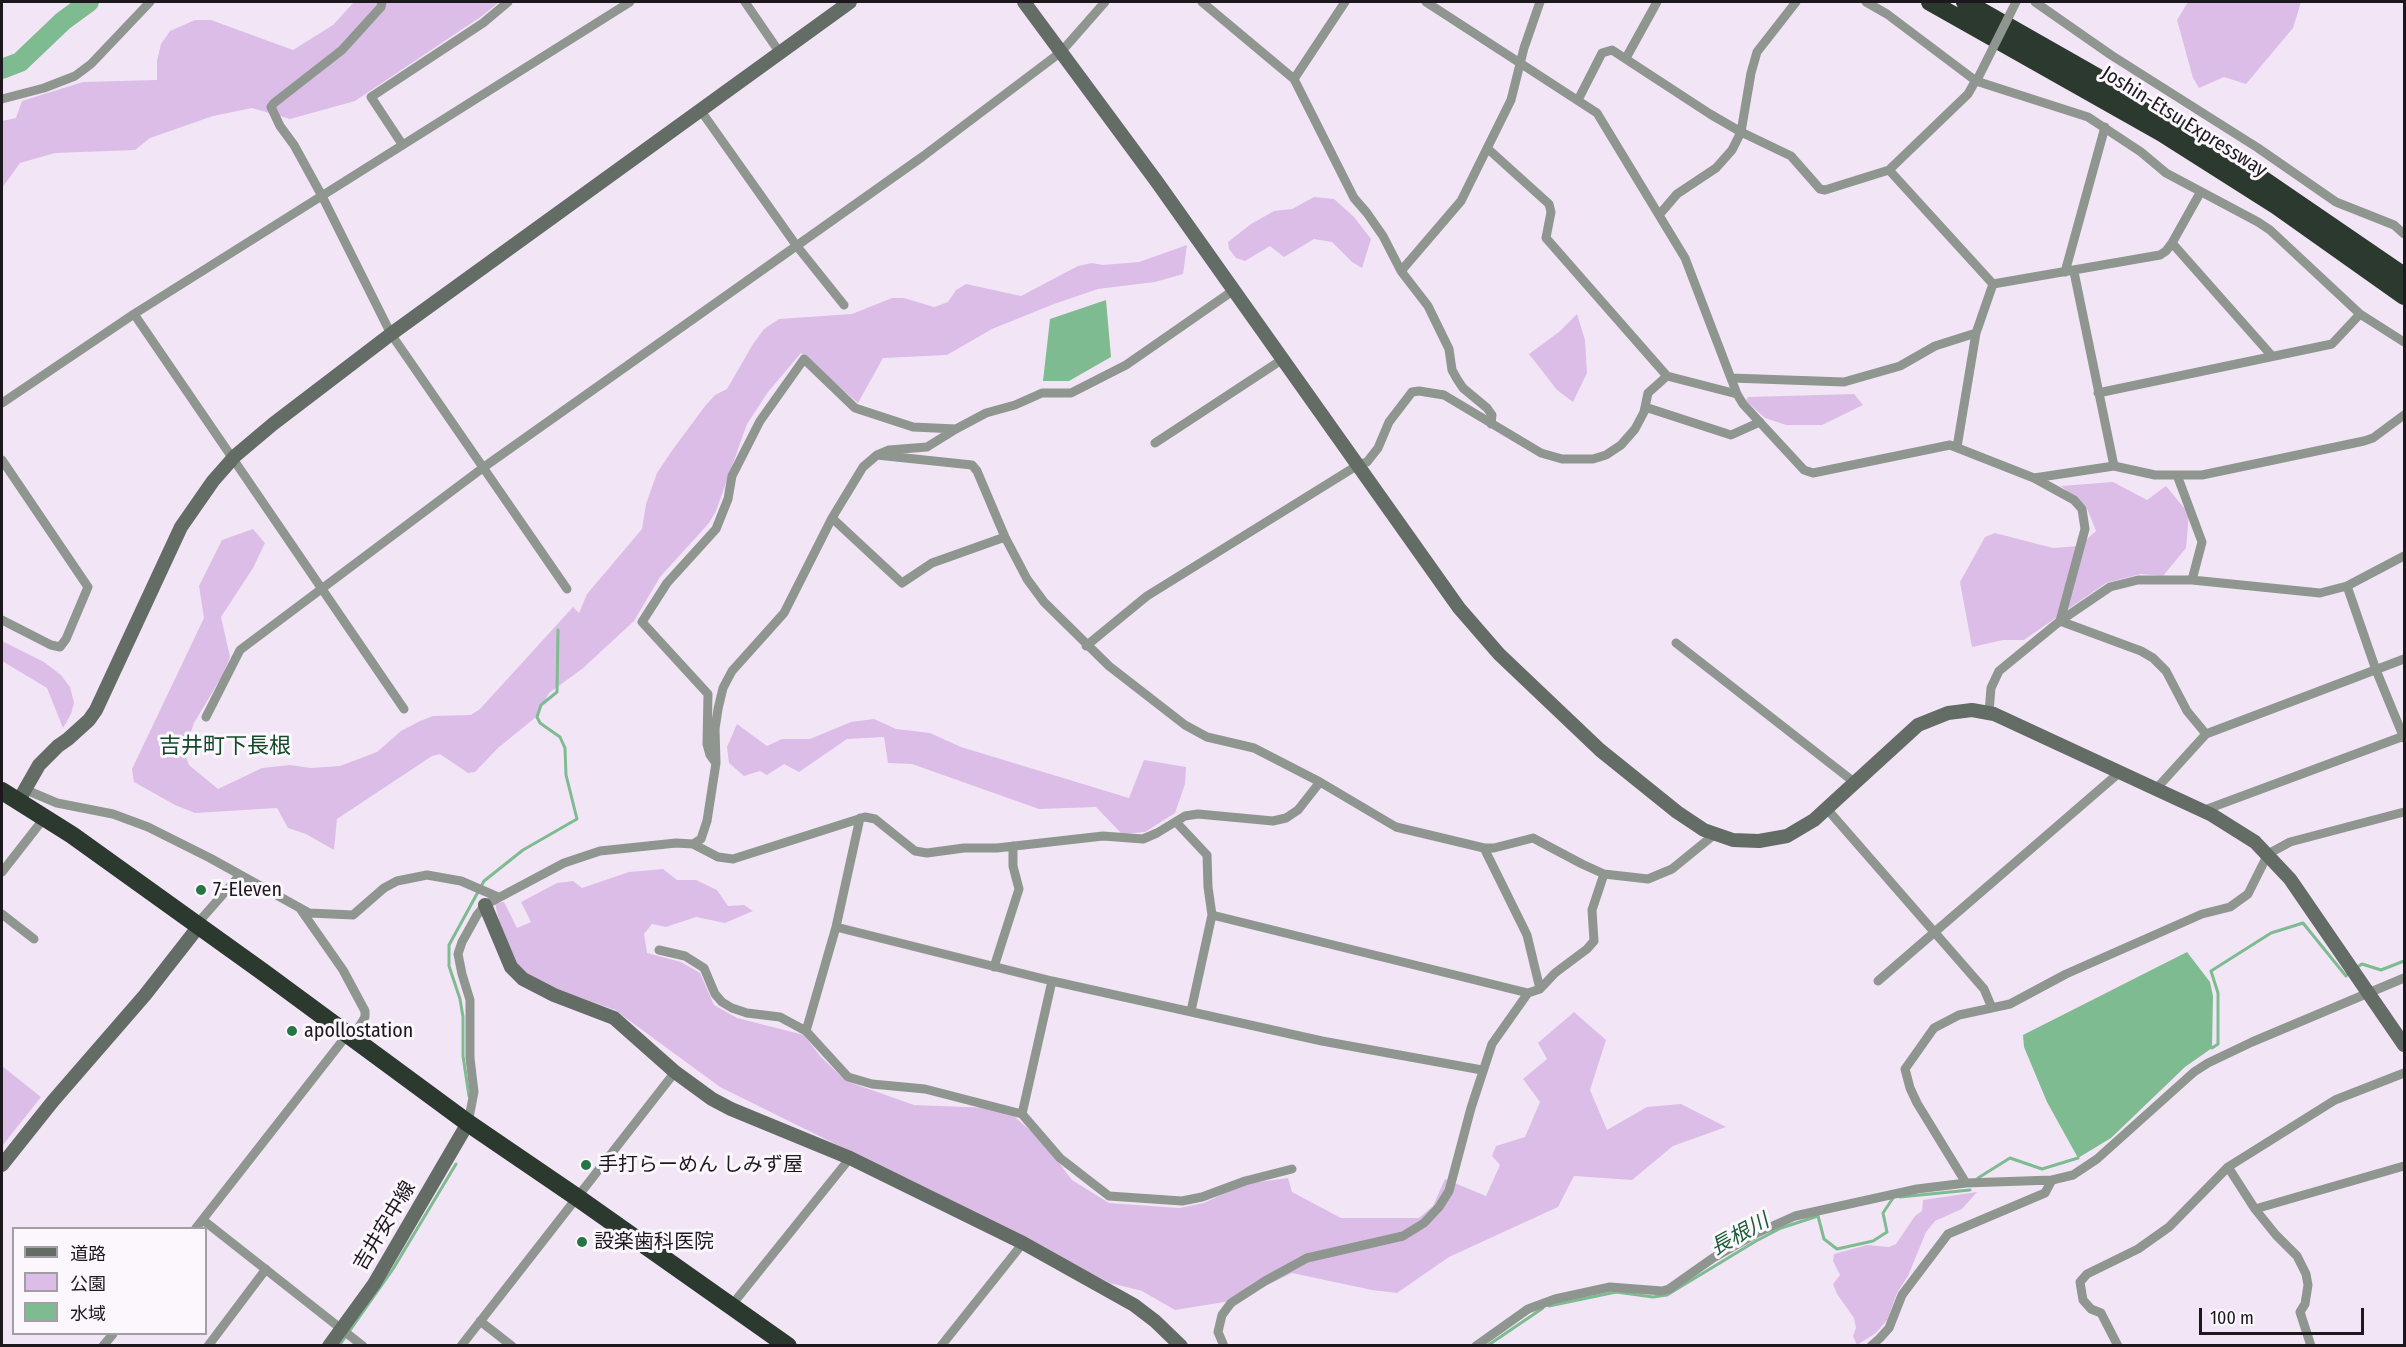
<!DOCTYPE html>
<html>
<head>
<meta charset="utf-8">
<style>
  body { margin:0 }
  #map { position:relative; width:2406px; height:1347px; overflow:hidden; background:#f2e6f6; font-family:"Fira Sans Condensed","Noto Sans JP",sans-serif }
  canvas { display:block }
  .frame { position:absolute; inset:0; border:3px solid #1c181e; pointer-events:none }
  .legend { position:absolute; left:12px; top:1227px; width:195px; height:108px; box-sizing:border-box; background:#fbf7fd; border:2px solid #a29ea4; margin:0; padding:8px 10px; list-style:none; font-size:18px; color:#1c181e }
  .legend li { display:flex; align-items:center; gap:12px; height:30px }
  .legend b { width:30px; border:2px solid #a29ea4 }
  .scale { position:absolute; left:2199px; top:1308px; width:165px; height:27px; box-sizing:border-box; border:3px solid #1c181e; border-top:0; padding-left:8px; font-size:18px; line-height:21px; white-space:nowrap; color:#1c181e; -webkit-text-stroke:4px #fbf7fd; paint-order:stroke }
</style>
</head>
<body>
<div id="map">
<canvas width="2406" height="1347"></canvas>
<div class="frame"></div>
<ul class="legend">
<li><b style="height:8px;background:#636d65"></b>道路</li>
<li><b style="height:16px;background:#dcbde7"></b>公園</li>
<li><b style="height:16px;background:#7ebb90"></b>水域</li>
</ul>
<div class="scale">100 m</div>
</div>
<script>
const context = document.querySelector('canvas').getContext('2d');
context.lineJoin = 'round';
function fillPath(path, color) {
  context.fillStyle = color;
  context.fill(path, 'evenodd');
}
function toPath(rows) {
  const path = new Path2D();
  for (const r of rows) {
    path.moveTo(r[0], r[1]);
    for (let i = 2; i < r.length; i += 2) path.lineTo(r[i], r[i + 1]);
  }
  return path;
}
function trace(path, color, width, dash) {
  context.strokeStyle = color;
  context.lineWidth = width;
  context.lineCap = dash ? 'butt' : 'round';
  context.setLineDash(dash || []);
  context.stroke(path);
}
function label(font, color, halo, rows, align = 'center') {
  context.font = font + ' "Fira Sans Condensed","Noto Sans JP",sans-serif';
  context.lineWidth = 6;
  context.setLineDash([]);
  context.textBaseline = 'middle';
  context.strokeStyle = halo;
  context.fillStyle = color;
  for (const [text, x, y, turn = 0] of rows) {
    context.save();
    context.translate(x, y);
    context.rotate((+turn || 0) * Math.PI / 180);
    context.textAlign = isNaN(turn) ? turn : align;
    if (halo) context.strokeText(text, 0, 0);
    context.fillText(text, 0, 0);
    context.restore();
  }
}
fillPath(toPath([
  [354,2,499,2,482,16,355,101,290,119,252,108,213,116,150,138,135,150,55,153,20,163,2,188,2,121,16,118,22,101,83,82,157,80,157,61,161,44,170,31,195,20,211,20,293,50,333,25],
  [2188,2,2301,2,2293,28,2246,84,2224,77,2199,88,2193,78,2177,20],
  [1314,197,1334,199,1354,217,1371,239,1362,268,1352,262,1332,242,1314,239,1284,257,1270,246,1245,261,1236,258,1229,249,1228,242,1251,224,1274,211,1292,209],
  [1187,245,1183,274,1155,282,1098,289,1054,304,992,329,947,355,883,358,858,403,801,353,768,392,747,424,716,511,709,523,660,577,634,621,582,669,549,693,536,717,498,748,475,772,468,773,440,754,432,756,337,819,334,850,306,834,288,828,277,808,195,813,175,805,134,782,132,769,204,618,199,586,222,540,253,529,265,543,253,568,221,617,230,657,224,673,194,723,184,752,189,765,218,789,262,768,290,765,311,768,340,766,377,752,401,731,420,721,433,716,471,715,480,709,573,607,579,613,587,594,642,529,646,504,657,473,671,452,705,406,715,395,727,389,753,344,764,329,779,319,852,314,892,298,904,298,934,307,948,302,956,290,966,284,1021,296,1078,266,1092,263,1103,265,1139,262],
  [1577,314,1585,340,1587,373,1573,402,1557,390,1529,354,1559,332],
  [1854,394,1863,405,1822,425,1786,425,1765,418,1746,401,1748,397],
  [2113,482,2147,500,2166,486,2189,514,2186,548,2163,576,2141,574,2106,583,2024,640,2003,640,1972,647,1960,582,1985,537,1995,533,2053,548,2079,546,2096,531,2086,506,2061,486],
  [2,641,44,662,61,675,70,687,74,703,71,714,63,728,47,688,2,661],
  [874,719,896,729,930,733,961,747,1129,798,1144,760,1186,767,1185,784,1175,813,1145,832,1122,834,1096,807,1039,809,912,764,888,763,884,737,847,739,799,772,784,764,767,775,760,771,744,776,729,763,727,747,737,724,767,746,782,739,810,739,851,722],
  [663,869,677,880,696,880,717,890,728,906,744,905,753,911,725,923,696,917,666,927,652,924,644,934,647,953,681,962,700,973,714,1005,737,1018,804,1035,820,1056,846,1081,914,1105,992,1108,1015,1117,1044,1143,1072,1180,1109,1203,1179,1208,1204,1203,1244,1184,1288,1178,1292,1192,1341,1218,1419,1218,1433,1206,1445,1179,1486,1196,1500,1165,1492,1156,1496,1146,1525,1137,1540,1102,1523,1079,1547,1059,1538,1043,1574,1012,1606,1040,1590,1090,1607,1130,1647,1107,1681,1104,1726,1127,1673,1146,1632,1180,1574,1176,1558,1207,1449,1257,1397,1293,1372,1290,1292,1273,1237,1300,1175,1310,1142,1291,1110,1283,1009,1230,720,1087,615,1010,555,989,526,975,512,959,502,933,495,903,504,902,517,928,531,922,521,902,557,883,573,881,582,888,629,872],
  [2,1066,41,1097,2,1146],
  [1977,1192,1962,1209,1935,1221,1926,1232,1908,1276,1897,1293,1887,1320,1876,1333,1857,1345,1853,1336,1856,1328,1854,1318,1837,1294,1833,1284,1840,1275,1833,1261,1834,1254,1867,1245,1889,1247,1896,1244,1915,1216,1922,1211,1923,1200]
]), '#dcbde7');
fillPath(toPath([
  [1106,300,1111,357,1069,381,1043,381,1050,319],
  [2187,952,2210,982,2213,996,2212,1048,2185,1067,2111,1138,2078,1158,2047,1102,2024,1047,2023,1035]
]), '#7ebb90');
trace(toPath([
  [2356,968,2362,964,2381,970,2404,961],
  [2212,1048,2218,1044,2218,993,2211,971,2271,933,2303,923,2346,976,2348,974],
  [469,1096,463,1056,463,1017,460,999,449,966,449,945,484,881,523,850,577,819,566,775,565,748,560,737,540,723,537,717,541,705,557,692,558,630],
  [1978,1178,2010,1158,2042,1169,2078,1158],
  [1900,1197,1970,1190],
  [1549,1306,1616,1292,1653,1297,1667,1295,1756,1241,1781,1228,1818,1216,1824,1239,1837,1249,1873,1241,1887,1232,1883,1213,1893,1198],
  [339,1346,393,1269,456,1164],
  [1487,1346,1543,1308]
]), '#7ebb90', 3);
trace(toPath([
  [2,69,20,62,63,21,89,2]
]), '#7ebb90', 20);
trace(toPath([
  [382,2,381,7,342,50,274,103,271,107,280,126,294,145,322,196,391,334,567,589],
  [745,2,780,53],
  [1202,2,1294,79,1354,198,1367,213,1383,236,1401,271,1428,306,1449,349,1452,370,1457,379,1463,388,1487,408,1492,415,1491,424],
  [1426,2,1597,113,1685,258,1737,394,1743,404,1804,470,1813,473,1950,445,2034,478,2074,500,2082,509,2085,529,2060,621,2141,651,2153,658,2166,671,2187,711,2206,734],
  [1866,2,1887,14,1976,81,2088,117,2141,152,2166,173,2258,222,2270,230,2360,314,2404,342],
  [2035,2,2111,55,2258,148,2336,202,2394,225,2404,234],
  [1626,58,1657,2],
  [1294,79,1345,2],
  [2,99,44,88,75,76,91,64,150,2],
  [1578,100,1602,53,1612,50,1710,114,1741,132,1791,156,1820,189,1825,190,1889,170,1968,94,1977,78],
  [701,111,796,245,844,305],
  [402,144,371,97,483,23,508,2],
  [1487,148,1549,204,1551,212,1546,238,1667,376],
  [1889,170,1993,284],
  [1659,215,1677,194,1716,168,1732,150,1741,132,1751,73,1757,52,1796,2],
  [2172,243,2272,356],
  [1401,271,1461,201,1511,100,1524,48,1540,2],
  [2065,272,2105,127],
  [2074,272,2114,466],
  [1993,284,2160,255,2166,251,2172,243,2200,193],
  [134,314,404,709],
  [1731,378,1844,382,1900,366,1935,346,1976,333],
  [2098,393,2332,344,2360,314],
  [2,403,134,314,630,2],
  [1645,407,1731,435,1760,422],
  [1155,443,1283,359],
  [1957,447,1976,333,1993,284],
  [877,455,972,465,977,471,1005,537,1027,579,1044,602,1109,666,1185,725,1207,737,1254,748,1320,782,1396,827,1484,848,1494,848,1533,838,1582,864,1604,874,1648,879,1672,869,1715,834],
  [2,460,88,587,66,639,60,647,51,645,2,620],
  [2177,475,2202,542,2192,580],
  [2034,478,2114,466,2155,475,2202,475,2364,441,2373,438,2404,415],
  [832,518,902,583,932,563,1005,537],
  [2347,586,2376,670,2404,738],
  [1676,643,1854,782],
  [1086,646,1147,596,1358,465,1367,462,1378,448,1389,422,1412,392,1419,391,1444,395,1541,453,1562,459,1593,459,1606,455,1621,445,1635,429,1644,412,1648,393,1667,376,1737,394],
  [1989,712,1991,688,1999,671,2060,621,2110,587,2138,580,2192,580,2320,593,2347,586,2404,556],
  [206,717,240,650,484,467,922,157,1061,52,1105,2],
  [715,762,710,755,707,744,708,694,642,622,667,583,716,529,728,499,732,476,760,421,804,359,855,408,913,427,956,429,986,413,1015,405,1042,393,1071,393,1126,365,1234,290],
  [2156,789,2206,734,2404,659],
  [31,792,57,803,113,814,148,827,210,858,309,913,353,915,384,888,397,881,427,875,461,881,498,897],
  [1827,809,1984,989,1992,1008],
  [2202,811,2404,736],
  [1176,822,1207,855,1208,887,1212,915,1191,1011],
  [693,844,718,857,733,859,865,817,875,819,915,851,927,853,964,848,997,848,1103,836,1143,839,1157,833,1185,816,1198,814,1273,821,1286,818,1298,810,1320,782],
  [1484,848,1527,935,1540,989],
  [2,872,45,817],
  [301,910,343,970,365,1011,365,1017,352,1038],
  [2,914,34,939],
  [1212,915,1528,993],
  [199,926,203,917,240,875],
  [836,927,1052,981,1322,1041,1482,1070],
  [659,950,685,956,704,968,715,994,722,1002,732,1008,747,1013,780,1017,806,1031,848,1077,872,1084,925,1089,1022,1114,1060,1158,1109,1196,1182,1201,1202,1197,1245,1181,1292,1169],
  [994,967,1019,889,1013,866,1013,846],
  [1878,981,2120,772],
  [806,1031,836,927,860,818],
  [1022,1114,1052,981],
  [468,1123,474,1092,470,1058,470,1000,462,974,458,954,462,942,477,915,485,905,564,863,600,851,676,843,693,844,701,839,707,821,716,763,715,729,718,709,723,688,732,671,784,613,832,518,863,467,877,455,889,450,927,447,956,429],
  [2228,1167,2255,1209,2276,1235,2297,1256,2306,1274,2308,1285,2305,1304,2300,1312,2311,1346],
  [1966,1183,1917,1103,1910,1088,1905,1069,1934,1028,1959,1015,2010,1004,2066,974,2202,914,2230,907,2248,894,2268,854,2290,842,2404,812],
  [2255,1209,2404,1166],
  [203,1220,363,1346],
  [196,1228,347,1035],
  [731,1306,850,1158],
  [480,1321,512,1346],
  [103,1346,113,1334],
  [208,1346,266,1269],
  [461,1346,675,1072],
  [941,1346,1023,1243],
  [1224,1346,1218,1332,1222,1315,1231,1303,1265,1281,1307,1258,1403,1236,1424,1223,1439,1207,1449,1191,1471,1108,1492,1044,1528,993,1540,989,1555,973,1587,949,1594,941,1592,910,1604,874],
  [1476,1346,1528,1309,1555,1299,1610,1287,1662,1291,1669,1289,1713,1258,1757,1233,1795,1216,1917,1189,1966,1183,2052,1180,2073,1175,2097,1159,2194,1072,2208,1063,2252,1042,2404,978],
  [1871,1346,1880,1338,1889,1328,1902,1295,1948,1234,2045,1193,2052,1180],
  [2118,1346,2101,1313,2091,1309,2083,1300,2080,1282,2087,1274,2138,1249,2169,1227,2228,1167,2335,1100,2404,1073]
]), '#8f9690', 9);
trace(toPath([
  [1024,2,1157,182,1459,608,1499,654,1600,750,1677,812,1704,830,1733,840,1759,841,1787,836,1814,820,1918,725,1948,713,1972,710,1994,714,2212,815,2255,842,2290,879,2404,1045],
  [19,800,39,765,58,746,68,739,89,720,96,710,181,527,213,481,235,456,273,424,391,334,850,2],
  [485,905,511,967,523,979,554,995,614,1018,675,1072,712,1099,731,1109,850,1158,1023,1243,1134,1305,1155,1321,1181,1346],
  [2,1165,53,1101,145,995,199,926],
  [329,1346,374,1284,468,1123]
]), '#636d65', 14);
trace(toPath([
  [1930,2,2162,133,2277,206,2404,296],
  [1965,2,2111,85,2227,155,2404,276],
  [2,791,72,835,263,972,468,1123,578,1198,788,1346]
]), '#2b392f', 18);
trace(toPath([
  [1979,76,2016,2]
]), '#8f9690', 9);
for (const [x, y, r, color] of [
  [201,890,6,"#267545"],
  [292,1031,6,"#267545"],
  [586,1165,6,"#267545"],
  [582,1242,6,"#267545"]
]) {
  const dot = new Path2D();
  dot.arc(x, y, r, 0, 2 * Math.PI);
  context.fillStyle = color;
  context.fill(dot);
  trace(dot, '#fbf7fd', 2);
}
label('20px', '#1c181e', '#fbf7fd', [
  ["Joshin-Etsu Expressway",2184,122,32],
  ["吉井安中線",385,1226,-59]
]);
label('20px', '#1c181e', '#fbf7fd', [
  ["7-Eleven",213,890],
  ["apollostation",304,1031],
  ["手打らーめん しみず屋",598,1165],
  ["設楽歯科医院",594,1242]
], 'left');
label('italic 21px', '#185d34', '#fbf7fd', [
  ["長根川",1740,1235,-29]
]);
label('22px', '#144a29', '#fbf7fd', [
  ["吉井町下長根",225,747]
]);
</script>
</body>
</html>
